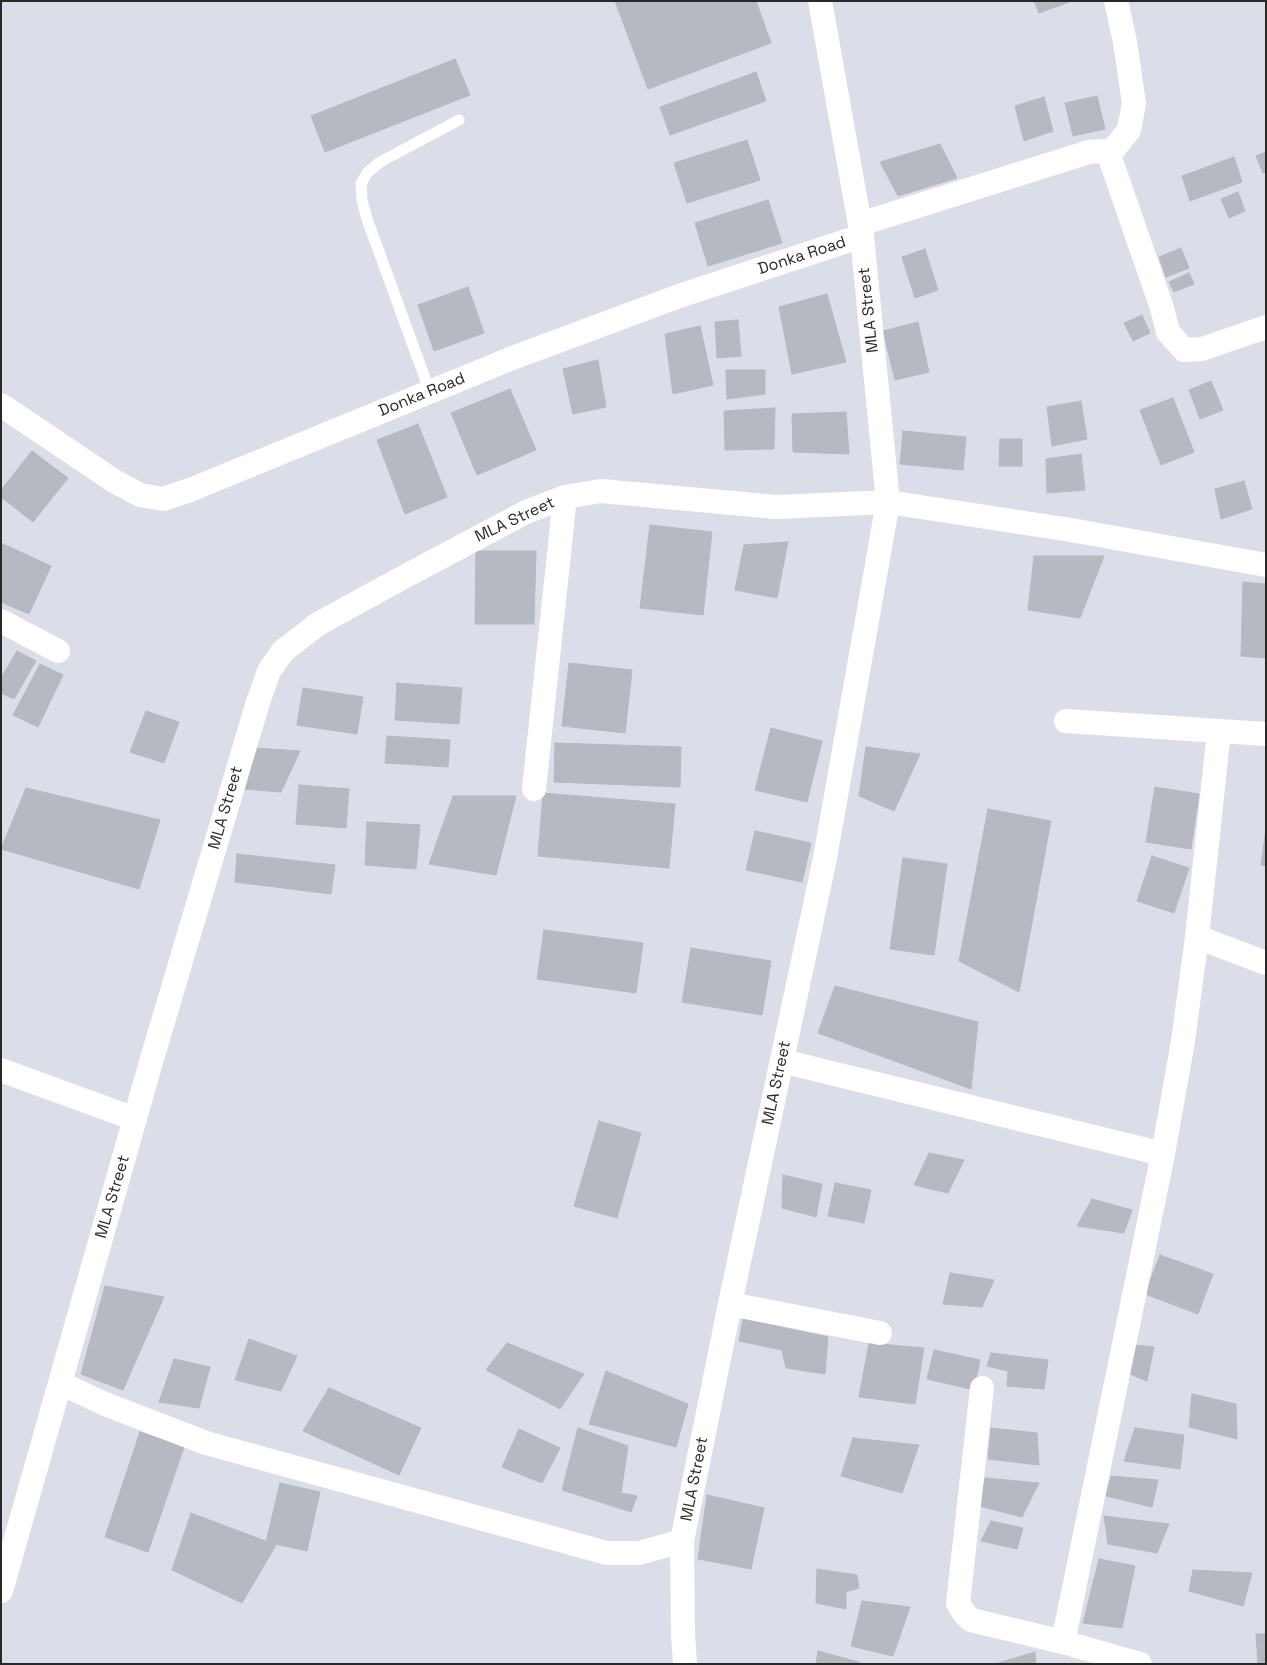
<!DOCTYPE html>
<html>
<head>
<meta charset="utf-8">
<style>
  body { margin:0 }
  #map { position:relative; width:1267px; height:1665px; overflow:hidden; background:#dbdee8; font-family:"Space Grotesk",sans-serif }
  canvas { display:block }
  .frame { position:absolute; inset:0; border:2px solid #282828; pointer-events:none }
</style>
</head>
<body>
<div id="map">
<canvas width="1267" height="1665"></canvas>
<div class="frame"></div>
</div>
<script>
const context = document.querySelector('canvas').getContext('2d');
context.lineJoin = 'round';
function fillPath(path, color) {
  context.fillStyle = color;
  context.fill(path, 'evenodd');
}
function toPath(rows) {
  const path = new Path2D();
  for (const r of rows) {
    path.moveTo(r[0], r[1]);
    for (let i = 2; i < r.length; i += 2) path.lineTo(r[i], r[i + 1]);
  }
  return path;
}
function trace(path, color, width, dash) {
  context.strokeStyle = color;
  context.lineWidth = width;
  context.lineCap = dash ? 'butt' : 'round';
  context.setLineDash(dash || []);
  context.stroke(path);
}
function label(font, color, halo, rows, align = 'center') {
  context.font = font + ' "Space Grotesk",sans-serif';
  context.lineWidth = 5;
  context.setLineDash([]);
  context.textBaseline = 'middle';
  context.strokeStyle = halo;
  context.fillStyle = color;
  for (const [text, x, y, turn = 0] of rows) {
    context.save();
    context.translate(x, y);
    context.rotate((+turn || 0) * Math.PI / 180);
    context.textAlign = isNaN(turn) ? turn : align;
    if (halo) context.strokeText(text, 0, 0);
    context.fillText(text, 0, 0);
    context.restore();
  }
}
const building = toPath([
  [615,1,756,1,771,43,648,89,615,1],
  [1034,1,1072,1,1039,13,1034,1],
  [455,59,470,95,325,152,311,116,455,59],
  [756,72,766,101,670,135,660,107,756,72],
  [1097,96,1105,129,1073,136,1065,103,1097,96],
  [1044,97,1053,131,1024,141,1015,106,1044,97],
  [747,140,760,180,687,203,674,163,747,140],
  [940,144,957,178,898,196,880,162,940,144],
  [1266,152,1266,172,1263,173,1256,156,1266,152],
  [1234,157,1242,182,1190,201,1182,176,1234,157],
  [1238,192,1245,211,1229,218,1221,199,1238,192],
  [768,200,782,243,708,266,695,223,768,200],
  [1181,248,1189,268,1166,277,1159,257,1181,248],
  [925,249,938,290,915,298,902,257,925,249],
  [1189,273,1194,284,1174,292,1169,282,1189,273],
  [468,287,484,333,434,351,418,305,468,287],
  [827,294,846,362,792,374,779,307,827,294],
  [1142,315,1150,333,1133,341,1124,323,1142,315],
  [738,320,741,356,717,358,715,322,738,320],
  [918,322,929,372,895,380,883,331,918,322],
  [700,326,713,385,673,394,665,334,700,326],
  [598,360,606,407,573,414,563,369,598,360],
  [726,370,765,370,765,394,727,399,726,370],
  [1211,381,1223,410,1200,419,1189,390,1211,381],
  [510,389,536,450,477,475,451,413,510,389],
  [1173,398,1194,452,1161,465,1140,410,1173,398],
  [1081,401,1087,439,1052,446,1047,407,1081,401],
  [775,408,774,449,725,450,724,411,775,408],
  [846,412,849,454,793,452,792,414,846,412],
  [418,424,447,497,405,514,377,440,418,424],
  [903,431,966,437,963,470,900,464,903,431],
  [1000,439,1022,439,1022,466,999,466,1000,439],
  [32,451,68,478,33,522,1,497,1,490,32,451],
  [1081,454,1085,490,1047,493,1046,459,1081,454],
  [1244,481,1252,509,1221,519,1215,489,1244,481],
  [650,525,712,532,703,615,640,608,650,525],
  [788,542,777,598,735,590,744,545,788,542],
  [1,543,51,566,29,614,1,602,1,543],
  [476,551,536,551,534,624,475,624,476,551],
  [1034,556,1104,556,1080,618,1028,610,1034,556],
  [1243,582,1266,584,1266,658,1241,656,1243,582],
  [17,651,36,661,14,699,1,693,1,678,17,651],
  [569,663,632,670,625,733,562,726,569,663],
  [40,664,63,675,38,727,13,715,40,664],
  [397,683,462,688,459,724,395,720,397,683],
  [303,688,363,697,357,734,297,725,303,688],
  [146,711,179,722,164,763,130,752,146,711],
  [771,728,822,741,807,802,755,790,771,728],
  [387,736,450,740,448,767,385,763,387,736],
  [555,743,681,747,680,787,554,782,555,743],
  [866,747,920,754,894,811,859,796,866,747],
  [255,748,300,751,281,792,244,789,255,748],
  [299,785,349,789,346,828,296,824,299,785],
  [1155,787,1199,794,1191,849,1146,842,1155,787],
  [26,788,160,820,139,889,1,849,26,788],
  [543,793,675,804,669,868,538,856,543,793],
  [453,796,516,796,496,875,429,864,453,796],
  [988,809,1051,821,1019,992,959,961,988,809],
  [367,822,420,825,416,869,365,865,367,822],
  [1266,829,1266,866,1261,865,1266,829],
  [755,831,811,843,802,882,746,870,755,831],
  [237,854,335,865,331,894,235,882,237,854],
  [1152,856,1189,868,1174,913,1137,901,1152,856],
  [903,858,947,864,934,955,890,949,903,858],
  [544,930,643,943,636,993,537,979,544,930],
  [691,948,771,961,762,1015,682,1002,691,948],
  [835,986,978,1022,971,1089,818,1033,835,986],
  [599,1121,641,1133,617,1218,574,1206,599,1121],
  [929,1153,964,1160,948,1193,914,1185,929,1153],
  [783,1175,822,1184,816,1217,782,1208,783,1175],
  [835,1183,871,1190,864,1223,828,1216,835,1183],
  [1092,1199,1132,1210,1124,1233,1077,1226,1092,1199],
  [1160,1255,1213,1274,1198,1314,1145,1294,1160,1255],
  [950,1273,994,1280,982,1307,943,1304,950,1273],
  [105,1286,164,1297,123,1390,81,1374,105,1286],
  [743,1319,828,1337,825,1374,786,1368,782,1350,739,1341,743,1319],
  [249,1339,297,1356,281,1391,235,1380,249,1339],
  [507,1343,584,1374,560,1409,486,1370,507,1343],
  [869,1343,924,1348,915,1404,859,1397,869,1343],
  [1133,1345,1154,1347,1147,1381,1127,1373,1133,1345],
  [934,1350,980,1360,974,1390,927,1379,934,1350],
  [991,1353,1048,1360,1044,1389,1007,1386,1008,1371,987,1366,991,1353],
  [174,1359,210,1367,199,1408,159,1402,174,1359],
  [606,1371,688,1404,676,1447,589,1424,606,1371],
  [329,1388,421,1428,399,1475,303,1431,329,1388],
  [1192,1394,1236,1404,1237,1439,1189,1427,1192,1394],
  [578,1428,628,1446,621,1493,637,1496,631,1512,562,1490,578,1428],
  [991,1428,1037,1433,1039,1465,988,1459,991,1428],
  [1135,1428,1184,1435,1180,1469,1124,1461,1135,1428],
  [519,1429,560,1448,542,1483,502,1467,519,1429],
  [140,1432,184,1447,148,1552,105,1537,140,1432],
  [853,1438,919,1445,902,1493,841,1476,853,1438],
  [1111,1476,1158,1480,1152,1507,1106,1496,1111,1476],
  [985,1478,1039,1483,1022,1517,979,1506,985,1478],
  [280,1483,320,1492,307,1551,266,1542,280,1483],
  [707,1495,764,1508,751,1569,698,1559,707,1495],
  [191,1513,276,1545,242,1603,172,1570,191,1513],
  [1104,1516,1169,1524,1157,1553,1108,1544,1104,1516],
  [991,1521,1023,1528,1017,1549,981,1541,991,1521],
  [1099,1559,1135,1566,1122,1628,1083,1623,1099,1559],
  [817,1569,857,1575,859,1588,846,1592,846,1609,816,1603,817,1569],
  [1193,1570,1252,1573,1243,1606,1189,1591,1193,1570],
  [862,1601,910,1607,893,1656,851,1646,862,1601],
  [1256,1634,1266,1634,1266,1664,1258,1664,1256,1634],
  [818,1651,859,1662,859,1664,816,1664,818,1651],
  [1035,1652,1036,1664,995,1664,1035,1652]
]);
fillPath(building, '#b6b9c1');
trace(building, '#b5b8c3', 1);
trace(toPath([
  [430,392,367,219,362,200,361,184,367,173,380,162,459,120]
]), '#fff', 11);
trace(toPath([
  [1109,155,1129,130,1134,103,1125,42,1116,1],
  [860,224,1089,152,1101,151,1109,155,1162,308,1168,332,1184,350,1202,349,1266,327],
  [1,405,114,481,140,495,163,499,190,490,515,357,682,295,862,236],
  [1,621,58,651],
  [1066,721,1266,734],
  [534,789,565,497],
  [1197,937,1266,963],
  [782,1061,1163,1154],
  [1,1070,135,1119],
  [730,1304,880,1333],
  [60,1383,105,1404,206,1443,607,1553,639,1553,682,1541],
  [982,1388,958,1603,964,1613,971,1620,1063,1642,1140,1664],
  [1,1591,151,1062,258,702,269,671,283,651,318,624,402,578,526,512,565,497,601,491,776,507,888,502,862,236,820,1],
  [1063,1642,1163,1154,1183,1041,1197,937,1219,731],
  [685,1664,683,1634,682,1541,730,1304,825,858,888,502,1071,530,1266,565]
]), '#fff', 24);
label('16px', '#282828', '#fff', [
  ["Donka Road",802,256,-18],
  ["MLA Street",869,310,-96],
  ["Donka Road",422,395,-22],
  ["MLA Street",515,520,-25],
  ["MLA Street",226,808,-74],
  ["MLA Street",777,1083,-78],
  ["MLA Street",113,1197,-74],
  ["MLA Street",695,1479,-79]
]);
</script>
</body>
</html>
